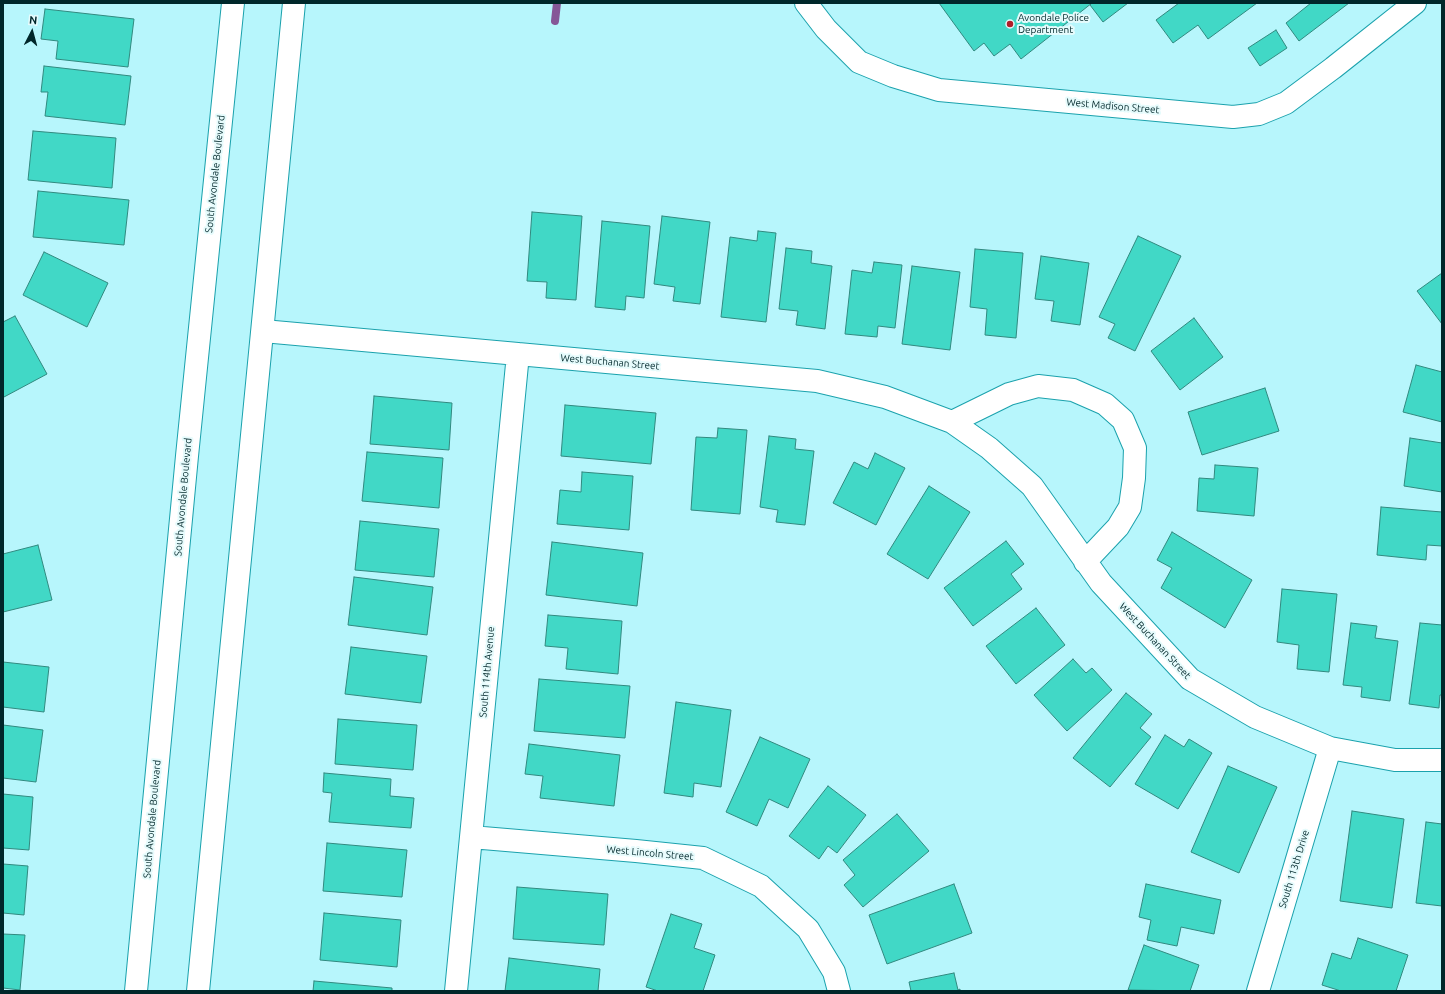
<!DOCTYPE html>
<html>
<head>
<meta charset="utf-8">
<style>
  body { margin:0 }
  #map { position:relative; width:1445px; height:994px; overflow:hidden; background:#b7f6fc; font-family:Ubuntu,sans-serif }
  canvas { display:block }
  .frame { position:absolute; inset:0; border:4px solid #00272a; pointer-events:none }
  .north { position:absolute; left:12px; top:12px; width:40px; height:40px; -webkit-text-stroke:3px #e6fbfc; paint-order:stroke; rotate:6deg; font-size:11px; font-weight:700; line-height:16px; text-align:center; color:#00272a }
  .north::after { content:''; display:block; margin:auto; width:14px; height:18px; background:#00272a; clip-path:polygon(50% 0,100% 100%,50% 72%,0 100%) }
</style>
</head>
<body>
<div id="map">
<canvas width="1445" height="994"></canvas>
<div class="frame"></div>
<div class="north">N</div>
</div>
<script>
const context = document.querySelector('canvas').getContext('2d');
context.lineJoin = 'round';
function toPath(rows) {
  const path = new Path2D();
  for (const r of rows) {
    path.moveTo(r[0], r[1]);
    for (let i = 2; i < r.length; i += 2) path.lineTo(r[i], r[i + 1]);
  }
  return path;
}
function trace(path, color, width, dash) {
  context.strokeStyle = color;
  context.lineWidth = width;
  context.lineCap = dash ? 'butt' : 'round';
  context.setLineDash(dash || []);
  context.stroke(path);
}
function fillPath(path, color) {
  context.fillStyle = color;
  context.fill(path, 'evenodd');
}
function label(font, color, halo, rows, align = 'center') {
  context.font = font + ' Ubuntu,sans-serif';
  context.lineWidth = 4;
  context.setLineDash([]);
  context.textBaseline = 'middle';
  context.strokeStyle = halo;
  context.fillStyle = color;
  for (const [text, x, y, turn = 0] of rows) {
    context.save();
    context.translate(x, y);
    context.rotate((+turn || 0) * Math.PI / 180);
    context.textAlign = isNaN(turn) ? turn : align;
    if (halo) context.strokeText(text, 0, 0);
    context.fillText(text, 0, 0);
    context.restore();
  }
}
trace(toPath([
  [555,21,557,3]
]), '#855797', 8);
const building = toPath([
  [939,3,1092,3,1021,59,1010,44,994,56,984,43,974,51,939,3],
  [1092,3,1128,3,1103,22,1090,5,1092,3],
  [1179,3,1257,3,1208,39,1198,25,1173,43,1156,20,1179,3],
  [1311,3,1349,3,1299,41,1286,23,1311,3],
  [45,9,134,19,128,67,56,59,58,41,41,39,45,9],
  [1276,30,1287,48,1260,66,1248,48,1276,30],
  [44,66,131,76,125,125,45,116,48,92,41,92,44,66],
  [33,131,116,138,112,188,28,180,33,131],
  [38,191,129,200,124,245,33,237,38,191],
  [532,212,582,216,576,300,546,298,547,282,527,281,532,212],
  [662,216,710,222,700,304,673,301,675,287,654,284,662,216],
  [602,221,650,226,644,298,626,296,625,310,595,307,602,221],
  [758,231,776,233,766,322,721,317,730,237,757,241,758,231],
  [1138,236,1181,256,1135,351,1108,338,1115,324,1099,317,1138,236],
  [786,248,812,251,811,263,832,266,825,329,796,325,798,311,779,309,786,248],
  [975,249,1023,253,1016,338,985,335,987,309,970,307,975,249],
  [44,252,108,283,87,327,23,295,44,252],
  [1041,256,1089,263,1080,325,1051,321,1054,301,1035,299,1041,256],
  [874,262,902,265,895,328,878,326,877,337,845,334,852,270,872,273,874,262],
  [912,266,960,272,950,350,902,344,912,266],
  [1442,273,1442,324,1417,291,1442,273],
  [15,316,47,374,4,397,3,395,3,322,15,316],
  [1194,318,1223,357,1180,390,1151,351,1194,318],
  [1416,365,1442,372,1442,422,1403,412,1416,365],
  [1265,388,1279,431,1202,455,1188,412,1265,388],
  [374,396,452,403,449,450,370,444,374,396],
  [565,405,656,413,651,464,561,456,565,405],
  [718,428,747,430,740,514,691,510,696,437,717,438,718,428],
  [769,436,796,439,795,449,814,451,805,525,776,522,778,510,760,507,769,436],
  [1410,438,1442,443,1442,492,1404,486,1410,438],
  [367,452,443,458,439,508,362,501,367,452],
  [875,453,905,468,876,525,833,503,854,462,868,469,875,453],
  [1215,465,1258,468,1254,516,1197,511,1199,478,1214,479,1215,465],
  [582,472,633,476,629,530,557,524,560,490,581,492,582,472],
  [929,486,970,512,928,579,887,554,929,486],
  [1381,507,1442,512,1442,546,1427,545,1426,560,1377,555,1381,507],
  [360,521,439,529,434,577,355,570,360,521],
  [1172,532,1252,580,1225,628,1161,588,1172,568,1157,560,1172,532],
  [1006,541,1024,564,1011,574,1022,589,973,626,944,588,1006,541],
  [552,542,643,553,637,606,546,595,552,542],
  [38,545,52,600,3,612,3,554,38,545],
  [354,577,433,587,427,635,348,625,354,577],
  [1282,589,1337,594,1329,672,1297,669,1299,645,1277,642,1282,589],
  [1036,608,1065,645,1016,684,986,646,1036,608],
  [548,615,622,621,618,674,566,669,568,648,545,646,548,615],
  [1351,623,1377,626,1375,638,1398,641,1390,701,1361,697,1362,687,1343,685,1351,623],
  [1420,623,1442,625,1442,695,1440,695,1439,708,1409,704,1420,623],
  [351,647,427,656,421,703,345,694,351,647],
  [1073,659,1086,673,1092,668,1112,690,1067,731,1034,695,1073,659],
  [3,662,49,667,44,712,3,707,3,662],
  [539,679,630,686,625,738,534,731,539,679],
  [1126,693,1152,714,1140,728,1151,737,1110,787,1073,758,1126,693],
  [676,702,731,710,721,787,694,783,693,797,664,793,676,702],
  [338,719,417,725,413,770,335,764,338,719],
  [3,725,43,730,36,782,3,778,3,725],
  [1165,735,1184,747,1189,739,1212,753,1178,809,1135,784,1165,735],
  [760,737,810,759,788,808,769,799,757,826,726,812,760,737],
  [529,744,620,755,614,806,540,798,543,776,525,774,529,744],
  [1228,766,1277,787,1239,873,1191,852,1228,766],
  [324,773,391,779,390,796,414,798,411,828,329,822,332,793,323,792,324,773],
  [828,786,866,815,837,853,828,846,819,859,789,836,828,786],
  [3,794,33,797,29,850,3,848,3,794],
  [1352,811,1404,819,1392,908,1340,901,1352,811],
  [897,814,929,851,863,907,844,885,855,875,843,860,897,814],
  [1426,822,1442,824,1442,906,1416,903,1426,822],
  [327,843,407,850,402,897,323,891,327,843],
  [3,864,28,866,24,915,3,913,3,864],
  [954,884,972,933,887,964,869,915,954,884],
  [1146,884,1221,900,1214,934,1181,927,1177,946,1147,940,1151,920,1139,917,1146,884],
  [517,887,608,894,604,945,513,939,517,887],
  [324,913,401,920,397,967,320,960,324,913],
  [671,914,702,924,694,948,715,955,703,991,658,991,646,987,671,914],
  [3,934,25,935,20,990,3,988,3,934],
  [1358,938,1408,955,1396,991,1341,991,1322,985,1332,953,1351,959,1358,938],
  [1144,945,1199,965,1190,991,1128,990,1144,945],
  [509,958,600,969,598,991,505,991,509,958],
  [954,973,958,990,960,989,960,991,911,991,909,982,954,973],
  [314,981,392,988,392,991,313,991,314,981]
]);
fillPath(building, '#41d8c6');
trace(building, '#31897f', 1);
const minor = toPath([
  [806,3,826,29,859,62,893,76,939,90,1233,117,1259,114,1286,103,1333,68,1415,3],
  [263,331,817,381,885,397,952,422,989,448,1032,486,1101,583,1190,679,1255,717,1330,748,1395,760,1442,760],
  [952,422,1009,394,1038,386,1073,390,1105,404,1123,420,1135,448,1134,478,1130,507,1118,527,1085,562],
  [471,837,636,851,703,858,761,886,808,929,834,972,839,991],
  [456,991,518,354],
  [1258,991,1330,748]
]);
const major = toPath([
  [136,991,187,456,233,3],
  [198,991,294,3]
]);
trace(minor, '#1ba2ad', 24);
trace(major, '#1ba2ad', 24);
trace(minor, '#fff', 22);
trace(major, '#fff', 22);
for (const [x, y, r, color] of [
  [1010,24,4,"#b01d29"]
]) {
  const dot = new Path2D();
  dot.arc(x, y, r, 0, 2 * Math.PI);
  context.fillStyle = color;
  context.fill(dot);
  trace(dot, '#e6fbfc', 1.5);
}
label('10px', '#00272a', '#e6fbfc', [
  ["Avondale Police",1018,18],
  ["Department",1018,30]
], 'left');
label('10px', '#00272a', '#e6fbfc', [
  ["West Madison Street",1113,106,5],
  ["South Avondale Boulevard",215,174,-84],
  ["West Buchanan Street",610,362,5],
  ["South Avondale Boulevard",183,497,-85],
  ["West Buchanan Street",1155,641,47],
  ["South 114th Avenue",487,672,-85],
  ["South Avondale Boulevard",152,819,-85],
  ["West Lincoln Street",650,853,5],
  ["South 113th Drive",1294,869,-73]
]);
</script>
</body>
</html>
